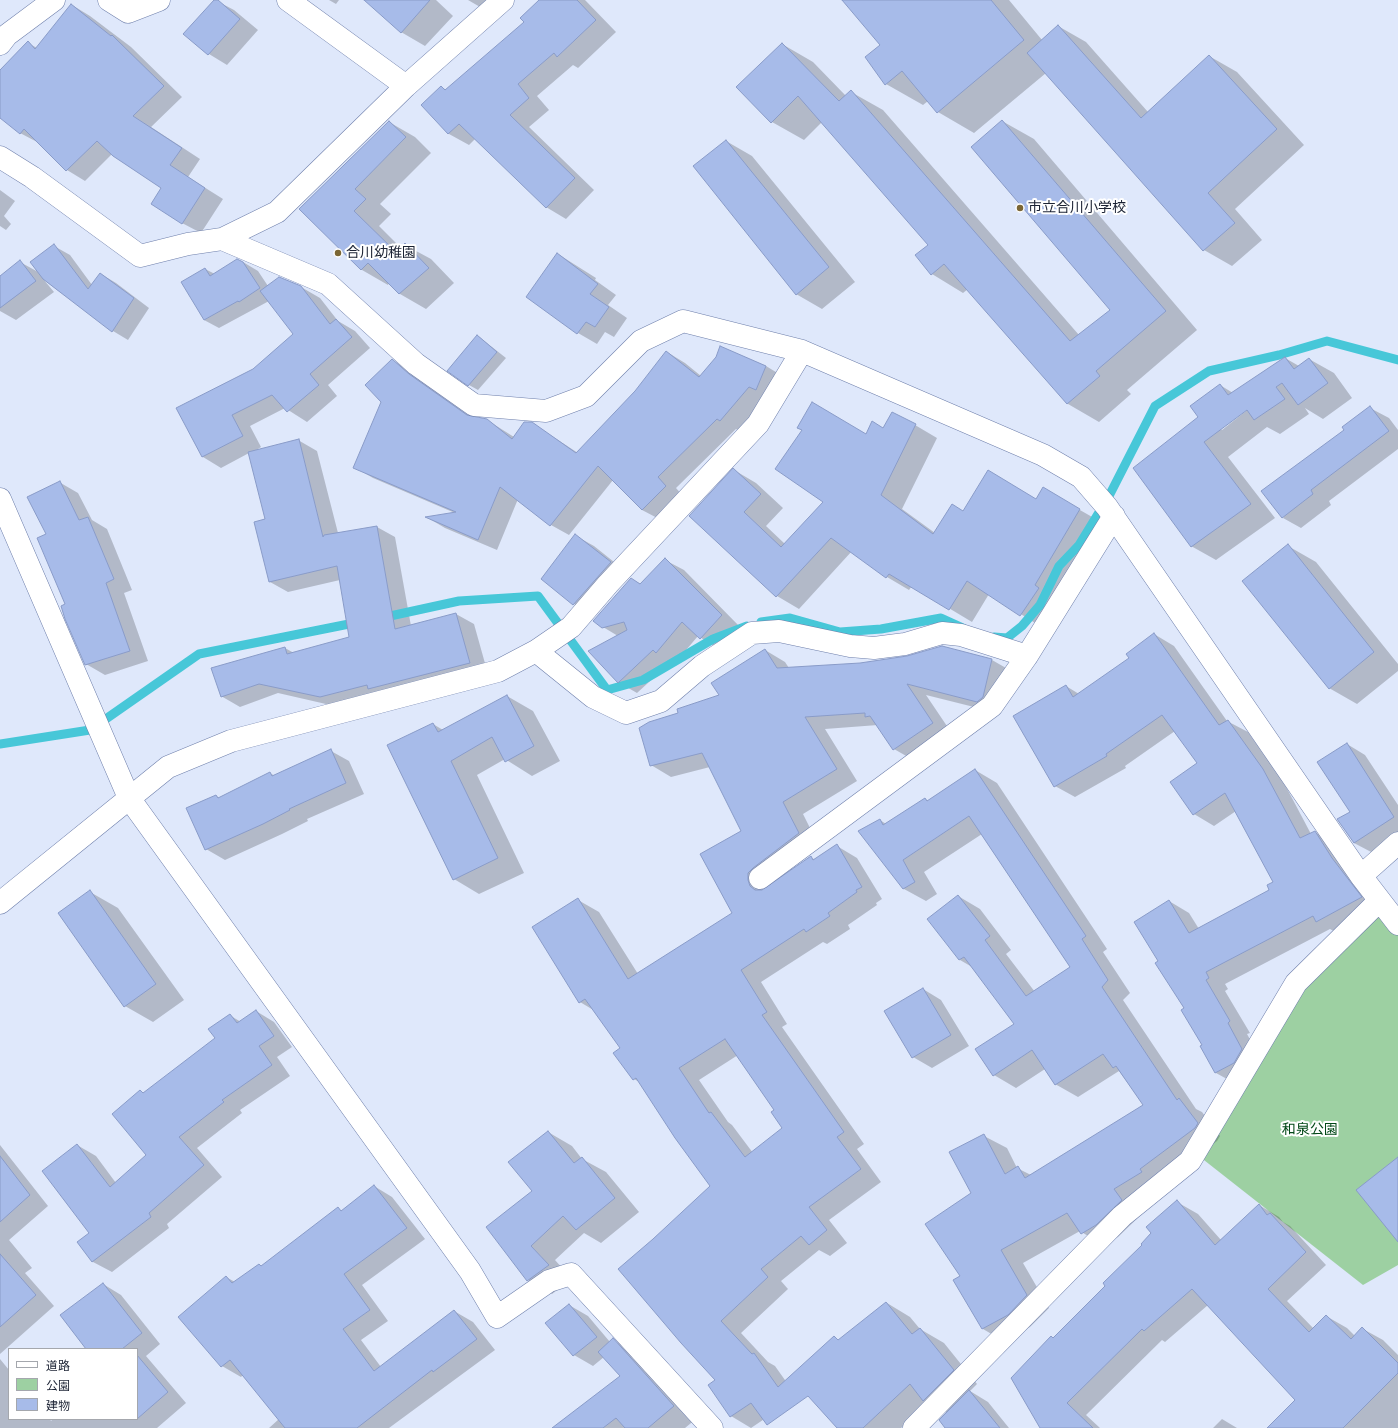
<!DOCTYPE html>
<html>
<head>
<meta charset="utf-8">
<style>
  body { margin:0 }
  #map { position:relative; width:1398px; height:1428px; overflow:hidden; background:#dfe8fb; font-family:"PT Sans","Noto Sans JP",sans-serif }
  canvas { display:block }
  .legend { position:absolute; left:8px; top:1348px; width:130px; height:72px; box-sizing:border-box; background:#fff; border:1px solid #a4a7ad; margin:0; padding:5px 7px; list-style:none; font-size:12px; color:#1b2233 }
  .legend li { display:flex; align-items:center; gap:8px; height:20px }
  .legend b { width:20px; border:1px solid #a4a7ad }
</style>
</head>
<body>
<div id="map">
<canvas width="1398" height="1428"></canvas>
<ul class="legend">
<li><b style="height:5px;background:#fff"></b>道路</li>
<li><b style="height:11px;background:#9dd0a2"></b>公園</li>
<li><b style="height:11px;background:#a7bbe9"></b>建物</li>
</ul>
</div>
<script>
const context = document.querySelector('canvas').getContext('2d');
context.lineJoin = 'round';
function fillPath(path, color) {
  context.fillStyle = color;
  context.fill(path, 'evenodd');
}
function toPath(rows) {
  const path = new Path2D();
  for (const r of rows) {
    path.moveTo(r[0], r[1]);
    for (let i = 2; i < r.length; i += 2) path.lineTo(r[i], r[i + 1]);
  }
  return path;
}
function trace(path, color, width, dash) {
  context.strokeStyle = color;
  context.lineWidth = width;
  context.lineCap = dash ? 'butt' : 'round';
  context.setLineDash(dash || []);
  context.stroke(path);
}
function label(font, color, halo, rows, align = 'center') {
  context.font = font + ' "PT Sans","Noto Sans JP",sans-serif';
  context.lineWidth = 4;
  context.setLineDash([]);
  context.textBaseline = 'middle';
  context.strokeStyle = halo;
  context.fillStyle = color;
  for (const [text, x, y, turn = 0] of rows) {
    context.save();
    context.translate(x, y);
    context.rotate((+turn || 0) * Math.PI / 180);
    context.textAlign = isNaN(turn) ? turn : align;
    if (halo) context.strokeText(text, 0, 0);
    context.fillText(text, 0, 0);
    context.restore();
  }
}
fillPath(toPath([
  [1379,901,1398,925,1398,1265,1363,1285,1195,1153,1296,983]
]), '#9dd0a2');
fillPath(toPath([
  [215,0,234,10,258,30,227,65,209,54],
  [329,0,339,0,336,4],
  [365,0,436,0,453,16,425,46,401,32],
  [468,0,496,0,487,11],
  [541,0,585,0,616,32,578,68,573,65,537,96,549,110,529,127,594,190,566,219,546,207,475,139,469,145,449,134,422,105,441,87,447,90,526,22],
  [863,0,1009,0,1042,40,1058,26,1086,42,1148,112,1209,56,1237,72,1304,145,1235,209,1262,240,1232,266,1204,250,1046,73,974,133,938,112,928,101,923,105,886,84,882,45],
  [72,5,90,16,131,47,182,97,151,127,200,159,188,177,223,199,201,233,182,223,163,188,112,154,85,181,67,170,39,143,20,133,0,117,0,72,28,43,37,48],
  [782,44,813,62,846,96,851,92,883,110,1079,335,1112,310,1002,121,1034,139,1197,330,1127,390,1131,394,1099,422,1068,404,968,289,963,293,932,274,930,245,822,122,804,140,772,122],
  [389,122,415,137,431,153,380,204,391,214,379,226,401,248,405,245,431,259,454,283,426,309,400,294,389,283,388,285,362,270,300,209],
  [726,141,752,156,855,282,822,309,796,294],
  [0,190,15,201,4,216,11,224,6,230,0,226],
  [54,246,70,255,92,285,101,274,116,283,149,308,128,340,113,331,44,280,54,292,16,320,0,311,0,277,20,262,40,273],
  [558,254,596,278,595,280,616,295,608,305,627,318,614,337,605,332,597,344,578,333,527,297],
  [243,262,258,271,268,286,301,287,320,298,338,321,355,331,370,348,328,385,337,396,307,422,285,408,250,426,261,447,255,451,298,440,317,451,338,533,377,527,395,537,411,626,456,614,474,624,488,674,339,707,278,693,240,707,221,696,212,669,285,648,294,653,351,637,340,580,288,592,270,582,266,520,249,453,221,468,203,457,178,408,253,370,294,334,269,301,219,328,204,320,205,269,215,274],
  [478,336,506,358,478,390,469,385],
  [721,347,766,366,784,377,739,431,736,429,676,488,684,497,661,520,642,510,613,480,569,535,551,525,518,499,497,550,445,528,428,518,455,513,373,478,354,467,383,401,392,360,411,371,428,386,471,417,487,420,514,437,532,423,578,453,636,392,667,352,685,363,701,376,716,358],
  [1285,358,1299,366,1309,359,1334,373,1352,398,1323,419,1305,408,1309,414,1280,434,1267,427,1228,457,1275,518,1216,560,1191,546,1200,417,1220,385,1233,393],
  [1250,406,1251,407,1222,430,1220,428],
  [1370,408,1389,418,1398,430,1398,449,1329,501,1331,505,1301,528,1283,518,1345,430],
  [915,425,937,438,902,509,935,533,964,512,1037,500,1043,489,1101,522,1043,628,989,594,972,622,912,586,909,590,887,577,852,551,799,609,777,596,691,516,734,470,756,483,783,508,766,526,785,544,824,502,867,435,884,429],
  [59,482,78,493,92,520,107,529,132,590,124,593,148,661,105,675,86,664,66,605,47,535],
  [576,536,594,546,629,574,593,615,574,604,542,578],
  [1288,546,1316,562,1398,664,1398,671,1357,704,1329,688],
  [665,560,684,570,740,627,719,649,698,636,675,663,672,661,637,693,618,682,618,636,603,627,631,579,641,584],
  [1154,634,1174,646,1227,721,1248,732,1283,781,1311,834,1315,832,1335,843,1381,909,1337,933,1330,929,1225,984,1228,989,1225,991,1250,1033,1247,1034,1262,1061,1236,1084,1216,1073,1186,1009,1159,961,1169,901,1189,913,1199,929,1270,890,1275,882,1236,811,1214,826,1194,814,1198,763,1175,731,1125,766,1126,768,1075,797,1055,786,1066,686,1079,694,1131,658],
  [942,647,992,660,1013,672,1004,709,998,713,926,695,953,735,915,761,894,749,878,725,825,729,857,781,803,814,819,846,773,880,768,887,811,857,815,860,837,846,857,858,882,899,876,903,877,905,848,925,850,929,827,944,823,942,761,982,787,1024,782,1027,864,1144,857,1149,881,1182,829,1220,847,1243,830,1256,819,1250,781,1281,788,1289,741,1333,768,1362,775,1366,797,1397,751,1428,731,1416,717,1380,654,1240,712,1186,641,1083,634,1079,622,1048,595,1011,580,1002,578,900,599,912,638,974,734,913,743,832,710,767,671,777,651,765,679,714,720,696,765,650,785,662,789,668,861,664,907,657],
  [738,1055,775,1110,783,1128,753,1153,732,1125,728,1122,699,1080],
  [507,696,533,711,560,761,532,776,505,759,477,775,524,873,479,894,454,879,433,724,443,730],
  [1347,744,1365,755,1398,805,1398,837,1373,853,1354,843],
  [331,751,349,761,364,794,307,819,308,821,282,834,225,860,206,849,216,796,220,798,270,773,275,776],
  [975,770,997,783,1107,949,1103,952,1130,993,1123,1000,1196,1109,1202,1112,1220,1136,1217,1141,1136,1202,1143,1213,1118,1237,1104,1246,1080,1231,1023,1263,1049,1308,1030,1327,1005,1342,983,1329,954,1280,961,1276,972,1193,984,1136,1007,1148,1017,1168,1031,1175,1144,1105,1119,1071,1078,1097,1055,1084,1045,1069,1016,1088,994,1075,1015,1024,972,967,960,960,928,919,958,896,980,909,1011,950,1006,954,1035,992,1071,968,982,834,924,872,937,894,926,901,904,889,859,831,880,820,886,824,925,799,929,801],
  [90,892,118,908,184,1000,153,1022,125,1006],
  [923,989,941,1000,969,1046,932,1068,913,1057,885,1011],
  [256,1011,274,1022,292,1047,277,1057,290,1076,240,1110,242,1113,197,1148,222,1177,167,1224,169,1228,112,1272,93,1262,78,1242,91,1233,77,1145,96,1156,116,1183,148,1155,140,1091,144,1093,216,1038,231,1016,241,1022],
  [548,1132,572,1146,582,1159,606,1172,639,1212,601,1243,584,1233,555,1260,572,1279,552,1294,528,1280,533,1191],
  [0,1145,48,1206,9,1240,32,1268,25,1273,54,1306,0,1354],
  [374,1186,392,1197,425,1239,362,1285,388,1321,361,1340,381,1367,454,1311,473,1322,495,1350,389,1428,269,1428,279,1419,243,1375,241,1377,222,1366,179,1317,226,1277,235,1282,262,1267,338,1209,342,1211],
  [1177,1202,1198,1214,1221,1240,1259,1205,1279,1217,1283,1222,1290,1226,1326,1265,1287,1301,1314,1329,1326,1316,1347,1328,1355,1336,1363,1329,1383,1340,1398,1355,1398,1428,1268,1428,1297,1400,1208,1305,1165,1342,1162,1340,1086,1415,1100,1428,1041,1428,1053,1339,1107,1286,1143,1245],
  [103,1284,121,1295,160,1344,146,1356,186,1403,157,1428,0,1428,0,1359,9,1370,9,1419,50,1419,51,1421,53,1419,137,1419,137,1349,88,1349],
  [887,1303,910,1317,920,1329,944,1343,977,1384,970,1391,988,1402,1009,1428,946,1428,947,1413,928,1402,901,1428,839,1428],
  [569,1305,588,1316,610,1342,613,1340,635,1352,696,1419,685,1428,553,1428,622,1376,604,1357,593,1366,574,1355],
  [1222,1419,1237,1428,1213,1428]
]), '#0003');
trace(toPath([
  [381,618,459,601,538,596,607,690,643,680,713,639,747,626],
  [761,622,790,618,840,632,881,629,941,618,963,628],
  [994,637,1007,638,1022,626,1040,605,1059,566,1079,545,1109,496,1155,406,1209,371,1279,355,1327,341,1398,360],
  [0,744,90,730,199,654,359,622]
]), '#47c7d8', 9);
const building = toPath([
  [214,0,218,0,240,19,208,55,183,34,214,0],
  [364,0,430,0,401,33,364,0],
  [539,0,577,0,596,20,557,57,554,53,518,84,529,98,510,115,575,178,546,208,459,124,448,134,421,105,441,86,445,90,524,22,520,18,539,0],
  [842,0,991,0,1024,40,937,113,902,71,885,85,865,57,880,45,842,0],
  [71,4,111,36,112,35,164,86,133,116,182,148,170,165,205,188,182,224,151,204,161,188,113,156,97,141,66,171,24,129,20,134,0,118,0,70,28,41,35,49,71,4],
  [1058,25,1141,118,1209,55,1277,129,1208,193,1235,223,1203,251,1027,53,1058,25],
  [782,43,839,101,851,90,1070,341,1110,310,971,147,1002,120,1166,311,1096,371,1100,376,1067,404,944,264,931,275,915,255,928,245,798,96,771,123,736,87,782,43],
  [389,121,406,137,355,189,366,199,354,211,396,252,405,243,429,268,399,294,368,263,361,270,299,209,389,121],
  [726,140,829,267,796,295,693,166,726,140],
  [54,244,88,289,100,273,134,298,112,332,43,279,30,262,54,244],
  [557,253,598,284,590,294,609,307,595,327,586,322,577,334,526,297,557,253],
  [237,259,243,262,260,288,239,302,238,301,204,320,181,282,205,268,210,276,237,259],
  [20,260,36,281,0,308,0,276,20,260],
  [279,277,301,286,330,324,336,319,352,337,310,374,319,385,287,412,272,395,232,415,243,436,202,457,176,408,253,369,293,334,260,291,279,277],
  [477,335,497,352,468,386,447,371,477,335],
  [720,346,766,366,756,390,749,387,720,421,717,419,658,477,666,486,642,510,598,466,550,526,500,487,478,540,425,517,456,512,353,468,381,402,365,385,392,359,409,374,467,415,487,419,512,439,524,422,532,422,576,453,635,391,666,351,699,377,716,357,720,346],
  [1285,357,1294,369,1309,358,1328,383,1298,405,1282,383,1276,387,1285,399,1254,420,1247,410,1204,442,1251,504,1191,547,1133,468,1198,417,1190,406,1220,384,1228,395,1285,357],
  [812,402,866,434,872,421,883,428,892,412,916,424,881,495,933,534,952,504,963,511,988,470,1036,499,1043,487,1080,509,1035,585,1039,588,1020,616,967,581,949,610,889,574,886,578,831,538,776,597,689,516,733,468,761,494,744,512,781,547,823,502,775,469,802,430,797,428,812,402],
  [1370,406,1389,431,1311,490,1313,494,1282,518,1261,491,1344,430,1342,427,1370,406],
  [299,439,323,537,324,535,377,526,395,629,456,613,470,663,368,689,367,685,320,697,259,684,221,697,211,668,285,647,287,654,349,637,337,566,269,582,254,522,265,519,248,452,299,439],
  [60,481,79,520,88,517,114,579,106,583,130,651,85,665,65,619,61,606,65,604,37,538,46,534,27,497,60,481],
  [575,534,611,562,573,605,541,579,575,534],
  [1288,544,1374,652,1329,689,1242,581,1288,544],
  [665,558,722,615,700,639,682,622,656,653,653,650,618,683,588,651,627,630,624,622,602,628,593,621,631,578,640,584,665,558],
  [1154,633,1219,725,1228,720,1263,769,1300,838,1315,831,1332,858,1362,897,1316,922,1313,916,1206,972,1209,978,1206,980,1230,1021,1228,1023,1242,1049,1234,1063,1215,1073,1200,1046,1202,1045,1181,1010,1184,1008,1155,963,1158,961,1134,922,1169,900,1189,933,1269,890,1267,885,1273,882,1225,793,1193,815,1170,782,1197,763,1162,715,1106,754,1107,756,1054,787,1013,716,1066,685,1073,697,1129,658,1126,654,1154,633],
  [942,646,992,659,983,697,977,702,907,684,933,723,893,750,870,716,865,717,865,713,805,717,837,769,783,802,799,833,753,868,748,873,748,880,750,886,755,890,762,890,811,856,813,860,837,844,862,887,856,890,857,892,828,913,830,916,806,932,804,929,741,970,767,1012,762,1015,844,1132,837,1137,861,1169,809,1207,827,1230,809,1245,801,1236,761,1269,768,1277,721,1321,752,1354,754,1353,778,1387,834,1336,838,1340,886,1302,912,1334,920,1328,954,1370,923,1401,910,1384,863,1428,837,1428,808,1396,767,1425,751,1403,730,1417,708,1385,715,1380,681,1343,618,1269,653,1239,710,1186,675,1138,636,1078,633,1080,613,1053,620,1048,585,999,579,1003,532,927,578,898,628,979,732,913,700,854,741,831,702,753,650,766,639,728,649,722,678,713,677,709,719,695,711,683,765,649,777,668,860,663,907,656,942,646],
  [725,1039,774,1110,771,1112,782,1128,745,1157,711,1112,709,1113,679,1068,725,1039],
  [507,695,534,746,505,762,492,737,451,761,498,858,453,880,387,745,433,723,438,732,507,695],
  [1347,743,1394,817,1354,843,1337,819,1350,812,1317,762,1347,743],
  [331,749,346,783,289,809,290,810,263,824,205,850,186,808,216,795,218,798,270,772,272,776,331,749],
  [975,769,1086,936,1082,939,1108,980,1102,987,1177,1100,1179,1098,1198,1123,1195,1128,1140,1169,1142,1172,1114,1189,1122,1200,1096,1225,1081,1234,1067,1213,1001,1250,1027,1295,1008,1315,982,1329,953,1280,960,1276,925,1224,971,1193,949,1152,984,1134,1005,1174,1018,1166,1025,1178,1143,1105,1116,1066,1113,1068,1103,1054,1055,1085,1032,1050,993,1076,975,1049,1014,1024,964,957,959,960,927,919,958,895,990,936,985,940,1026,996,1070,967,969,816,903,860,915,882,903,889,858,831,880,819,883,825,925,798,927,801,975,769],
  [90,890,156,984,124,1007,58,913,90,890],
  [923,988,951,1035,912,1058,884,1011,923,988],
  [256,1010,274,1036,259,1046,272,1065,222,1100,224,1102,179,1137,204,1165,149,1213,151,1217,92,1262,77,1242,89,1233,42,1171,77,1144,110,1187,146,1155,112,1114,140,1090,143,1093,215,1038,208,1029,230,1014,237,1023,256,1010],
  [548,1131,574,1163,582,1157,615,1198,576,1230,563,1216,531,1246,549,1265,527,1281,486,1227,532,1191,508,1162,548,1131],
  [0,1156,30,1195,0,1222,0,1156],
  [1398,1157,1398,1242,1356,1190,1398,1157],
  [374,1185,407,1228,344,1274,370,1310,343,1329,374,1371,454,1310,477,1339,433,1372,432,1370,357,1428,285,1428,230,1360,221,1367,178,1317,226,1276,232,1283,259,1264,261,1266,338,1207,341,1211,374,1185],
  [1177,1200,1215,1245,1259,1204,1267,1215,1270,1213,1306,1252,1268,1289,1309,1332,1326,1315,1351,1339,1362,1327,1398,1363,1398,1373,1343,1428,1267,1428,1295,1400,1192,1289,1144,1331,1142,1329,1067,1403,1093,1428,1040,1428,1011,1378,1051,1336,1053,1338,1105,1286,1103,1283,1142,1245,1141,1244,1151,1233,1146,1227,1177,1200],
  [0,1254,36,1295,0,1327,0,1254],
  [103,1283,142,1333,122,1349,86,1349,60,1315,103,1283],
  [569,1304,597,1337,573,1356,545,1323,569,1304],
  [613,1338,674,1406,648,1428,625,1428,616,1418,603,1428,552,1428,620,1376,598,1352,613,1338],
  [137,1355,168,1392,137,1419,137,1355],
  [969,1390,1000,1428,945,1428,939,1420,969,1390]
]);
fillPath(building, '#a7bbe9');
trace(building, '#899bc8', 1);
const minor = toPath([
  [109,0,128,12,159,0],
  [288,0,406,86],
  [0,44,7,35,54,0],
  [0,157,32,177,140,256,188,244,222,239,277,212,406,86,503,0],
  [222,239,328,284,416,364,474,405,546,411,586,396,641,341,683,321,802,351,1043,455,1081,477,1107,507,1361,876,1398,924],
  [0,499,129,798,470,1271,497,1317,549,1281,571,1274,712,1428],
  [536,651,593,697,626,713,661,701,702,666,752,633,779,631,850,646,874,648,905,644,942,633,961,635,1027,656],
  [1361,876,1398,843],
  [760,878,992,706,1027,656,1114,516],
  [0,903,168,767,231,741,498,671,536,651,571,627,608,584,758,424,802,351],
  [914,1428,1122,1216,1190,1161,1296,983,1379,901]
]);
trace(minor, '#6e7fab', 23);
trace(minor, '#fff', 22);
for (const [x, y, r, color] of [
  [1020,208,4,"#7a6635"],
  [338,253,4,"#7a6635"]
]) {
  const dot = new Path2D();
  dot.arc(x, y, r, 0, 2 * Math.PI);
  context.fillStyle = color;
  context.fill(dot);
  trace(dot, '#fff', 1.5);
}
label('14px', '#1b2233', '#fff', [
  ["市立合川小学校",1028,208],
  ["合川幼稚園",346,253]
], 'left');
label('14px', '#024817', '#fff', [
  ["和泉公園",1310,1130]
]);
</script>
</body>
</html>
